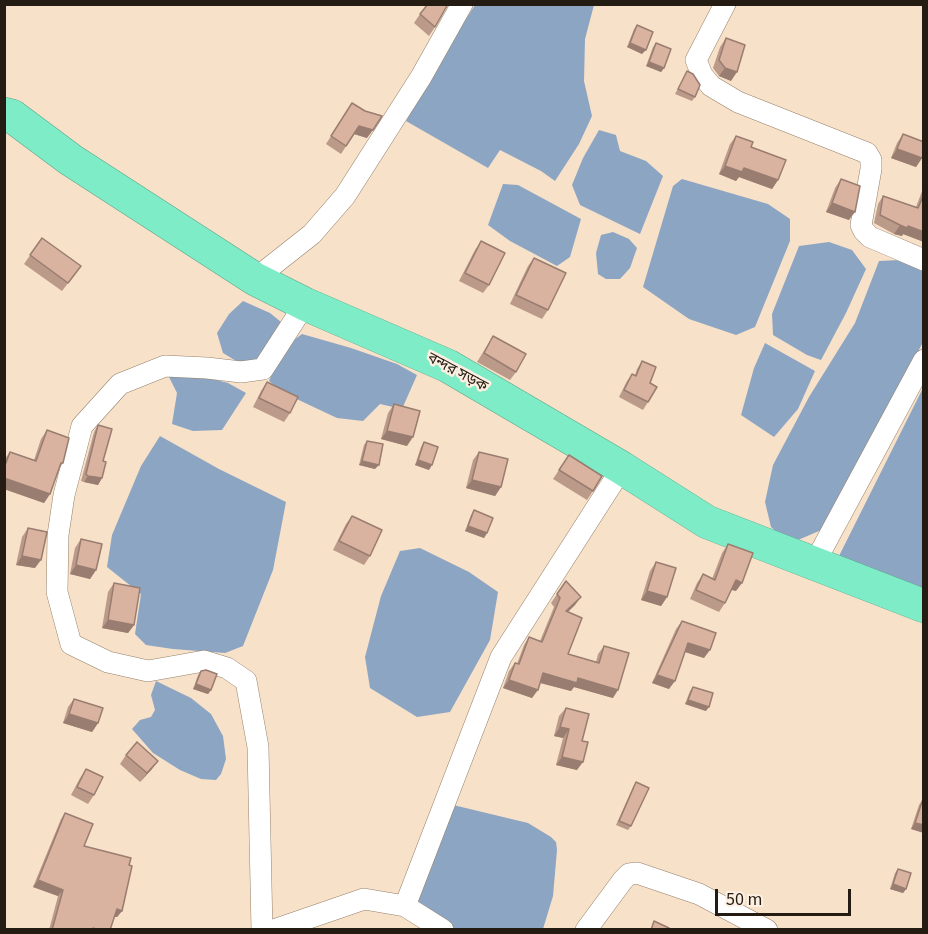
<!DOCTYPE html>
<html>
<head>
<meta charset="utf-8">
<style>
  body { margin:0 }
  #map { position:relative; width:928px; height:934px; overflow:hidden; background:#f7e1c9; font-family:"Source Sans 3",sans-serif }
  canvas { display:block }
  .frame { position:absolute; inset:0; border:6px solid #241c13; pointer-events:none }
  .scale { position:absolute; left:715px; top:889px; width:136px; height:27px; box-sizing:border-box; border:3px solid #241c13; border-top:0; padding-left:8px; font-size:18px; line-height:21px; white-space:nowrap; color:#241c13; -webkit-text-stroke:4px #fdefe1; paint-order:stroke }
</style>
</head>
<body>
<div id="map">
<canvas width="928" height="934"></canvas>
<div class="frame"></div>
<div class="scale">50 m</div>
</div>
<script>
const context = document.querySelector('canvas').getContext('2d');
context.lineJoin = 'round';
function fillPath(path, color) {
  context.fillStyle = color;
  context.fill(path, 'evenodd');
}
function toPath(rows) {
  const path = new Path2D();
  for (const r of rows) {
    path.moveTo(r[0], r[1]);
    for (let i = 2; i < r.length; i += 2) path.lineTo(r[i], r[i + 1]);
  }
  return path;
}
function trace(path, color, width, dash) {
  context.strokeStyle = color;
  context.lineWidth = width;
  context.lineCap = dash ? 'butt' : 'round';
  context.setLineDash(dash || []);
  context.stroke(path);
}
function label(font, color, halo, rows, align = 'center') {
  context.font = font + ' "Source Sans 3","Noto Sans Bengali",sans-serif';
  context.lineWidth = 5;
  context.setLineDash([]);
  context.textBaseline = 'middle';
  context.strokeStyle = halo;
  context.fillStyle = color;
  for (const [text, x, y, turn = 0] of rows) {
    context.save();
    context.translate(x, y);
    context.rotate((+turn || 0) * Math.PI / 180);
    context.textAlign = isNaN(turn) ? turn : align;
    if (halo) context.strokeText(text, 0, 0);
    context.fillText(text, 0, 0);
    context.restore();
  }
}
fillPath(toPath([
  [475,5,594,5,585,39,584,81,592,116,579,144,555,181,541,171,500,150,488,168,406,121,429,75],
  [599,130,616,135,620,151,646,161,663,176,640,234,580,205,572,185,583,158],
  [682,179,768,204,790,219,790,241,755,327,736,335,689,319,643,287,673,186],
  [503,184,518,185,581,219,570,257,557,266,510,241,488,225],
  [613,232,629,239,637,248,630,268,620,279,606,279,598,274,596,253,601,235],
  [829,242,852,250,866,269,846,313,821,360,807,355,773,335,772,314,799,246],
  [900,260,924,270,923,342,826,528,798,540,780,535,771,527,765,502,773,465,809,397,855,323,879,261],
  [243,301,270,313,281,322,257,360,241,364,223,353,217,333,229,314],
  [302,334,351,348,397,364,417,375,402,409,380,404,363,421,337,418,286,394,269,381,282,349],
  [765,343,815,371,798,409,774,437,741,415,754,368],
  [190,373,228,383,246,393,222,430,193,431,172,424,177,393,168,375],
  [923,388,923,589,837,560],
  [160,436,219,469,286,502,273,570,243,646,225,653,173,649,146,645,135,634,141,594,107,567,112,535,141,466],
  [420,548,469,572,498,592,490,640,450,712,417,717,370,688,365,657,381,596,400,551],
  [156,681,191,698,211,714,223,736,226,759,221,774,216,780,201,779,180,770,153,753,132,729,140,720,151,717,155,710,151,695],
  [449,804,528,823,551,837,556,842,557,850,553,896,543,929,455,929,415,902]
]), '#8ca5c3');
const street = toPath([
  [725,4,696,60,702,75,711,86,738,102,867,153,871,160,871,169,861,225,864,231,870,237,924,260],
  [255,279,312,234,345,196,421,77,462,4],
  [814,564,924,360],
  [405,906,443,930],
  [262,930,258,747,246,681,227,668,204,661,148,671,108,662,71,644,57,592,58,535,64,495,82,426,120,384,165,366,207,368,241,372,263,369,305,304],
  [274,930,364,899,405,906,501,657,622,468],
  [586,930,623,880,629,874,637,873,699,894,767,930]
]);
const highway = toPath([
  [4,114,12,116,71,160,255,279,305,304,448,366,622,468,707,522,924,606]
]);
trace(street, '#95816b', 22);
trace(highway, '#5ea388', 34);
trace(street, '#fff', 21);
trace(highway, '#7eecc7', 33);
fillPath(toPath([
  [420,14,435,27,429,36,414,23],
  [637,25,642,54,627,47,634,29],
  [726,38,731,81,719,76,713,68,720,47],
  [656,43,664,68,661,72,646,66,653,47],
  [687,71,695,97,692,101,675,94],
  [347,111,367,138,354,134,341,154,326,144],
  [903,134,922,158,916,167,891,158,897,143],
  [736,136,751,147,778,180,772,189,739,177,736,181,719,174,730,144],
  [841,179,849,220,826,212,835,188],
  [924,186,924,242,903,234,902,236,894,234,874,223,878,204,883,196,916,207],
  [42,238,81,266,62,291,24,264],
  [481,241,489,285,483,293,459,281,475,250],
  [534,258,548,310,542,319,510,304,528,266],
  [493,336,516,372,510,380,477,362],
  [642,361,650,383,648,402,643,410,619,397,627,381,632,374,635,375,637,369],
  [267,382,290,413,284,422,253,407,261,391],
  [394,404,407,446,381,439,388,413],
  [98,425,102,478,98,485,84,482,81,481,94,432],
  [47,430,63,463,58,470,50,494,44,503,4,489,4,460,10,452,34,460,41,439],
  [367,441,375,469,359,465,364,445],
  [424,442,429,470,415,465,421,447],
  [479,452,501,487,495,496,466,488,473,460],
  [569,455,593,491,587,500,553,479],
  [474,510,487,533,484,538,465,531,471,515],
  [352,516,370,556,364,565,333,550,346,524],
  [28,528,35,568,16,565,22,537],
  [81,539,96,570,90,579,70,574,75,548],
  [728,544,736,591,731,590,725,603,719,612,690,599,697,583,703,574,712,579,722,553],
  [656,562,667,597,661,606,641,600,650,571],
  [566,581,575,605,568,612,568,654,596,662,598,654,604,646,613,698,574,687,571,691,540,683,532,698,503,688,509,671,515,663,517,664,524,645,529,637,540,641,554,607,551,603],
  [114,583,134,625,128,633,102,628,108,592],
  [682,621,704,658,685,652,669,689,652,683,676,629],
  [201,671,211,690,208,694,193,689,198,675],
  [693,687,706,711,685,704,690,691],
  [74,699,98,723,92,732,63,723,68,707],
  [566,708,582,741,577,770,556,765,563,738,554,736,559,716],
  [126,755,152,769,140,782,120,764],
  [86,769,94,795,88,804,71,795,80,778],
  [636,782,631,826,628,830,616,825,633,787],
  [923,799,924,833,911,829,919,805],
  [65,813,84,846,129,865,122,911,117,917,114,917,110,930,49,930,58,896,33,887,61,819],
  [898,869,906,889,903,893,890,889,895,873]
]), '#bb9a8a');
fillPath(toPath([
  [630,43,646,50,642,54,627,47],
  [649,62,664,68,661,72,646,66],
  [725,68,737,72,731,81,719,76],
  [359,126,373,130,367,138,354,134],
  [897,149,922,158,916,167,891,158],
  [725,166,744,168,778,180,772,189,739,177,736,181,719,174],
  [832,203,855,212,849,220,826,212],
  [900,225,908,226,924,232,924,242,903,234,902,236,894,234],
  [387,431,413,437,407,446,381,439],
  [418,460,432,465,429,470,415,465],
  [362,461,379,465,375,469,359,465],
  [88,476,102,478,98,485,84,482],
  [4,478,50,494,44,503,4,489],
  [472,480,501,487,495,496,466,488],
  [468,526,487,533,484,538,465,531],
  [22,556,41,560,35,568,16,565],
  [76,565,96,570,90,579,70,574],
  [736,580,742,583,736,591,730,589],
  [647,591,667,597,661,606,641,600],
  [581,597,575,605,560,619,566,611],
  [108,620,134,625,128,633,102,628],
  [688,643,710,650,704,658,682,651],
  [543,673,578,678,618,690,613,698,574,687,571,691,537,682],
  [657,675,675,681,669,689,652,683],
  [509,680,538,690,532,698,503,688],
  [196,684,211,690,208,694,193,689],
  [688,700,709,707,706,711,685,704],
  [69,714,98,723,92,732,63,723],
  [560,727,569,729,563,738,554,736],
  [562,757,583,762,577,770,556,765],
  [158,761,152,769,140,782,147,773],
  [915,823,924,825,924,833,911,829],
  [38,880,63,890,58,896,33,887],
  [893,884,906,889,903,893,890,889],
  [117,909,122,911,117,917,112,916]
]), '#997d70');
const building = toPath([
  [428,4,448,4,435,27,420,14,428,4],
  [637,25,653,32,646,50,630,43,637,25],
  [726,38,745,45,737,72,725,68,719,60,726,38],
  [656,43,671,49,664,68,649,62,656,43],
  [687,71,693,74,700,85,695,97,678,89,687,71],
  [352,103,365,111,382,116,373,130,359,126,346,146,331,136,352,103],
  [903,134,924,142,924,153,922,158,897,149,903,134],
  [736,136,753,142,751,147,786,160,778,180,744,168,742,172,725,166,736,136],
  [841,179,860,186,855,212,832,203,841,179],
  [924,194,924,232,908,226,907,228,900,225,880,215,883,196,918,208,924,194],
  [42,238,81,266,68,283,30,255,42,238],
  [481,241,505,253,489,285,465,273,481,241],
  [534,258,566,273,548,310,516,295,534,258],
  [493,336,526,354,516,372,484,353,493,336],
  [642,361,656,367,650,383,657,387,648,402,624,390,632,374,636,376,642,361],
  [267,382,298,397,290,413,259,398,267,382],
  [394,404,420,411,413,437,387,431,394,404],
  [98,425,112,429,103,461,106,462,102,478,88,476,86,474,98,425],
  [47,430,69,438,63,463,61,463,50,494,4,478,4,468,10,452,36,461,47,430],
  [367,441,383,444,379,465,362,461,367,441],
  [424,442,438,447,432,465,418,460,424,442],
  [479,452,508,459,501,487,472,480,479,452],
  [569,455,602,476,593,491,559,470,569,455],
  [474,510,493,518,487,533,468,526,474,510],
  [352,516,382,530,370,556,339,541,352,516],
  [28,528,47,532,41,560,22,556,28,528],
  [81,539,102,544,96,570,76,565,81,539],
  [728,544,753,553,742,583,736,580,725,603,696,590,703,574,715,580,728,544],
  [656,562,676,568,667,597,647,591,656,562],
  [566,581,581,597,566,611,582,618,568,654,599,663,604,646,629,653,618,690,578,678,577,683,543,673,538,690,509,680,515,663,519,664,529,637,542,642,560,598,557,594,566,581],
  [114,583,140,588,134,625,108,620,114,583],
  [682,621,716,633,710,650,688,643,675,681,657,675,682,621],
  [206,670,217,674,211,690,196,684,201,671,206,670],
  [693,687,713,693,709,707,688,700,693,687],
  [74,699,103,708,98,723,69,714,74,699],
  [566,708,589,714,582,741,588,742,583,762,562,757,569,729,560,727,566,708],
  [137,742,158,761,147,773,126,755,137,742],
  [86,769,103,777,94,795,77,787,86,769],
  [636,782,649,788,631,826,619,821,636,782],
  [923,799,924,799,924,825,915,823,923,799],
  [65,813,93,824,84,846,131,858,129,865,132,866,122,911,117,909,110,930,98,930,93,928,92,930,52,930,63,890,38,880,65,813],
  [898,869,911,873,906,889,893,884,898,869],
  [654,921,669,928,668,930,651,930,654,921]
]);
fillPath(building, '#dab3a0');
trace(building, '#997d70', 1.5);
label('15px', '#241c13', '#fdefe1', [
  ["বন্দর সড়ক",457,373,28]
]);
</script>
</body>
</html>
